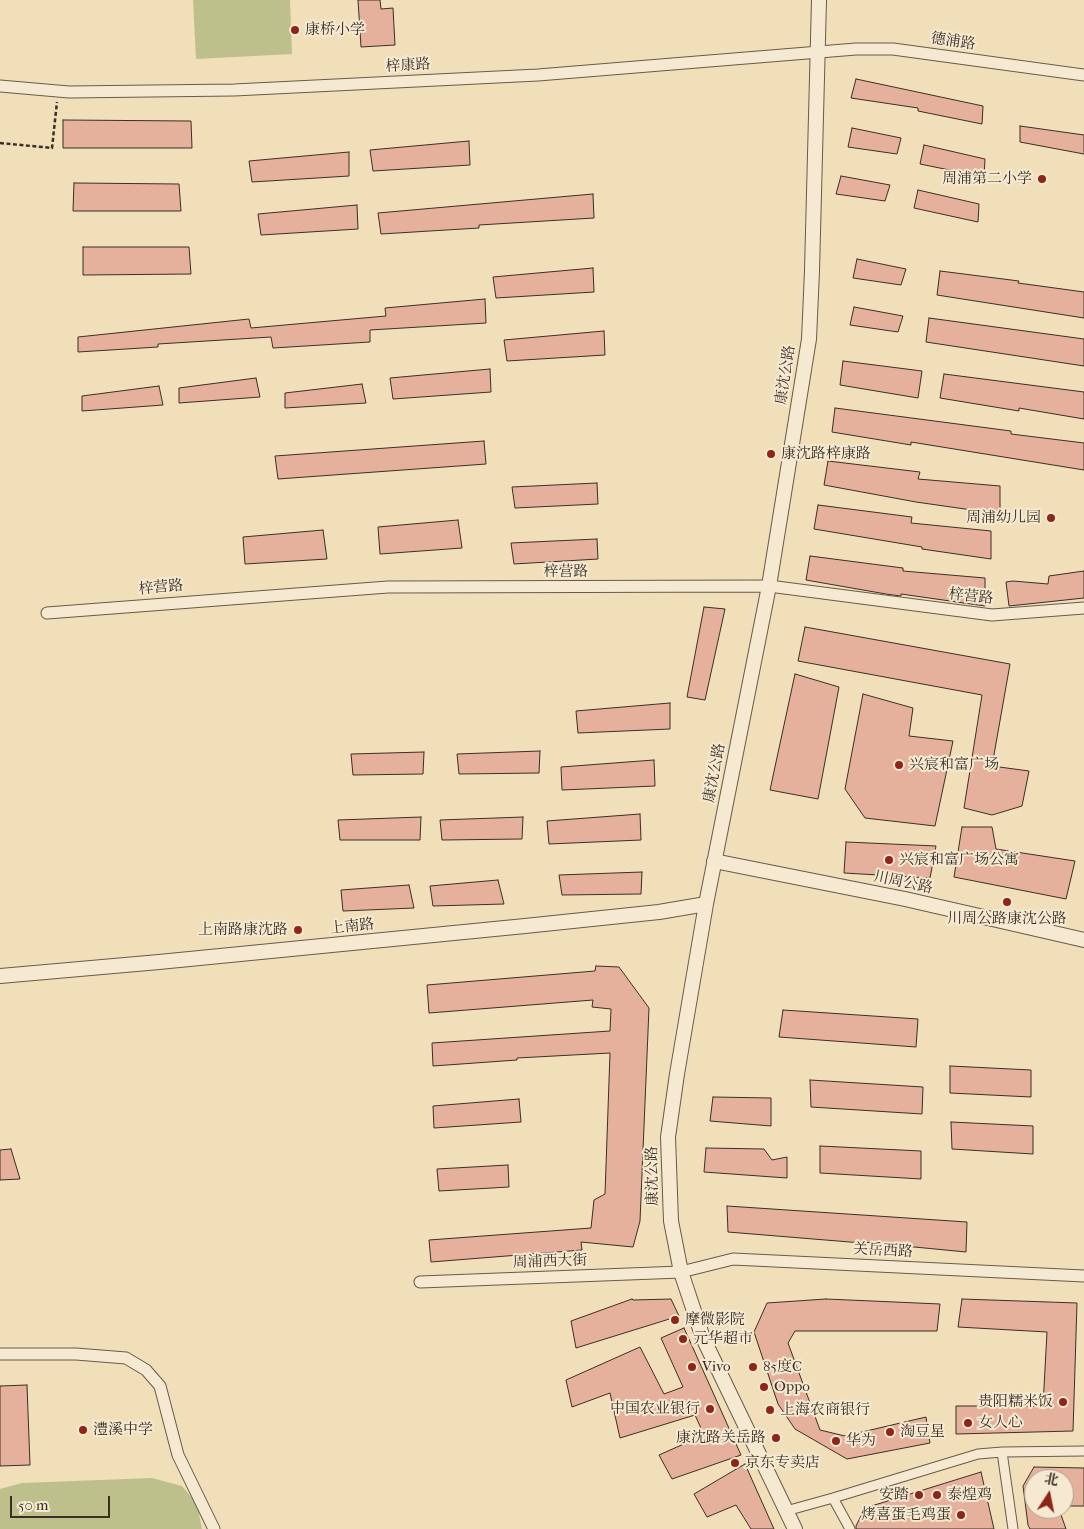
<!DOCTYPE html>
<html>
<head>
<meta charset="utf-8">
<style>
  body { margin:0 }
  #map { position:relative; width:1084px; height:1529px; overflow:hidden; background:#f0dfb8; font-family:"IM FELL French Canon","Noto Serif SC",serif }
  canvas { display:block }
  .north { position:absolute; left:1024px; top:1469px; width:50px; height:50px; box-sizing:border-box; background:#f5ead1; border:1px solid #ab9f8d; border-radius:50%; rotate:11deg; font-size:14px; font-weight:700; line-height:20px; text-align:center; color:#3b2e27 }
  .north::after { content:''; display:block; margin:auto; width:18px; height:22px; background:#8f2418; clip-path:polygon(50% 0,100% 100%,50% 72%,0 100%) }
  .scale { position:absolute; left:10px; top:1496px; width:100px; height:22px; box-sizing:border-box; border:2px solid #3b2e27; border-top:0; padding-left:6px; font-size:15px; line-height:18px; white-space:nowrap; color:#3b2e27; -webkit-text-stroke:4px #f5ead1; paint-order:stroke }
</style>
</head>
<body>
<div id="map">
<canvas width="1084" height="1529"></canvas>
<div class="north">北</div>
<div class="scale">50 m</div>
</div>
<script>
const context = document.querySelector('canvas').getContext('2d');
context.lineJoin = 'round';
function fillPath(path, color) {
  context.fillStyle = color;
  context.fill(path, 'evenodd');
}
function toPath(rows) {
  const path = new Path2D();
  for (const r of rows) {
    path.moveTo(r[0], r[1]);
    for (let i = 2; i < r.length; i += 2) path.lineTo(r[i], r[i + 1]);
  }
  return path;
}
function trace(path, color, width, dash) {
  context.strokeStyle = color;
  context.lineWidth = width;
  context.lineCap = dash ? 'butt' : 'round';
  context.setLineDash(dash || []);
  context.stroke(path);
}
function label(font, color, halo, rows, align = 'center') {
  context.font = font + ' "IM FELL French Canon","Noto Serif SC",serif';
  context.lineWidth = 4;
  context.setLineDash([]);
  context.textBaseline = 'middle';
  context.strokeStyle = halo;
  context.fillStyle = color;
  for (const [text, x, y, turn = 0] of rows) {
    context.save();
    context.translate(x, y);
    context.rotate((+turn || 0) * Math.PI / 180);
    context.textAlign = isNaN(turn) ? turn : align;
    if (halo) context.strokeText(text, 0, 0);
    context.fillText(text, 0, 0);
    context.restore();
  }
}
fillPath(toPath([
  [193,0,290,0,292,54,196,59],
  [152,1478,182,1486,197,1504,202,1529,0,1529,0,1489,22,1483]
]), '#bec08b');
const building = toPath([
  [358,0,380,0,381,9,393,8,395,45,361,47,358,0],
  [856,79,983,106,982,124,918,111,918,108,851,98,856,79],
  [63,120,191,121,192,148,63,148,63,120],
  [1020,126,1084,135,1084,154,1020,142,1020,126],
  [852,128,901,138,897,154,848,147,852,128],
  [469,141,470,165,373,171,370,150,469,141],
  [924,145,985,159,984,177,920,164,924,145],
  [349,152,349,176,252,182,249,161,349,152],
  [841,176,890,185,885,201,836,194,841,176],
  [74,183,179,184,181,211,73,211,74,183],
  [918,190,979,204,978,222,914,208,918,190],
  [593,194,594,218,479,225,479,228,381,234,378,213,593,194],
  [357,205,358,229,261,235,258,214,357,205],
  [83,247,189,247,191,274,83,275,83,247],
  [857,259,906,269,901,285,853,278,857,259],
  [593,268,594,292,496,298,493,277,593,268],
  [940,271,1019,281,1018,283,1084,292,1084,318,937,295,940,271],
  [485,299,486,323,370,330,370,342,273,348,271,337,158,344,158,347,78,352,78,337,249,319,251,328,386,316,385,308,485,299],
  [854,307,903,316,898,332,850,325,854,307],
  [929,318,1084,339,1084,366,926,342,929,318],
  [604,331,605,355,507,361,504,340,604,331],
  [843,361,922,371,918,398,840,385,843,361],
  [490,369,491,392,393,399,390,378,490,369],
  [944,374,1084,392,1084,419,1019,408,1019,411,940,398,944,374],
  [256,378,260,397,179,403,179,388,256,378],
  [362,384,366,403,285,408,285,393,362,384],
  [159,386,163,405,82,411,82,396,159,386],
  [835,408,1011,431,1011,434,1084,443,1084,470,911,442,911,445,832,432,835,408],
  [484,441,486,464,278,479,275,456,484,441],
  [828,461,920,472,918,479,1000,486,1000,514,916,502,824,485,828,461],
  [597,483,598,504,515,508,512,487,597,483],
  [818,505,912,517,911,523,991,531,991,559,922,549,922,547,814,529,818,505],
  [458,520,462,548,380,554,378,527,458,520],
  [323,530,327,559,245,564,243,537,323,530],
  [597,539,598,559,514,564,511,543,597,539],
  [810,556,903,568,903,571,985,578,985,606,901,594,901,596,886,594,806,580,810,556],
  [1084,571,1084,598,1009,606,1006,582,1013,581,1048,584,1049,576,1084,571],
  [704,607,725,609,705,700,687,697,704,607],
  [805,627,1010,664,992,766,1029,771,1022,806,992,815,964,808,982,695,798,661,805,627],
  [795,674,839,687,818,799,770,790,795,674],
  [863,694,913,708,909,736,953,741,935,826,865,818,845,789,863,694],
  [670,703,670,729,578,733,576,711,670,703],
  [540,751,539,773,459,774,457,754,540,751],
  [424,752,423,774,353,775,351,754,424,752],
  [654,760,655,786,562,790,561,767,654,760],
  [640,814,641,840,549,844,547,821,640,814],
  [421,817,420,840,340,840,338,820,421,817],
  [523,817,522,839,442,840,440,820,523,817],
  [962,827,992,827,996,849,1075,861,1066,899,954,877,962,827],
  [846,842,936,846,930,878,844,873,846,842],
  [642,872,641,894,562,895,559,875,642,872],
  [498,880,504,904,433,906,430,886,498,880],
  [409,885,414,908,343,911,341,890,409,885],
  [596,966,619,967,649,1008,640,1221,633,1247,581,1242,582,1250,431,1262,429,1240,591,1228,594,1200,605,1194,610,1053,517,1058,517,1060,433,1066,432,1043,610,1031,611,1009,592,1007,593,1000,429,1013,427,985,595,971,596,966],
  [783,1010,918,1019,916,1047,779,1037,783,1010],
  [950,1066,1031,1070,1031,1097,950,1093,950,1066],
  [810,1080,923,1087,922,1114,811,1107,810,1080],
  [713,1097,771,1098,771,1126,710,1121,713,1097],
  [519,1099,521,1122,434,1128,433,1106,519,1099],
  [951,1122,1033,1126,1033,1154,952,1149,951,1122],
  [820,1146,921,1151,921,1179,820,1173,820,1146],
  [706,1148,764,1149,772,1160,787,1157,787,1178,704,1172,706,1148],
  [11,1149,20,1179,0,1180,0,1150,11,1149],
  [508,1165,509,1187,439,1191,437,1169,508,1165],
  [727,1206,967,1222,966,1252,863,1242,862,1243,728,1232,727,1206],
  [632,1299,633,1300,671,1299,679,1316,576,1348,571,1321,632,1299],
  [826,1299,940,1304,937,1331,795,1331,788,1343,820,1430,845,1436,926,1417,930,1443,847,1459,795,1429,778,1404,754,1332,767,1303,826,1299],
  [962,1299,1077,1303,1073,1431,956,1434,956,1406,1043,1406,1047,1332,958,1327,962,1299],
  [684,1328,741,1455,672,1479,659,1455,704,1435,695,1415,620,1438,610,1393,572,1407,566,1380,640,1347,664,1394,683,1387,661,1338,684,1328],
  [27,1385,30,1465,0,1466,0,1386,27,1385],
  [745,1464,774,1529,751,1529,736,1505,707,1517,694,1494,745,1464],
  [1034,1467,1084,1468,1084,1506,1064,1506,1064,1479,1034,1479,1034,1509,1059,1509,1066,1529,1030,1529,1028,1525,1023,1486,1034,1467],
  [981,1472,994,1529,856,1529,856,1526,865,1508,981,1472]
]);
fillPath(building, '#e6b19c');
trace(building, '#3b2e27', 1);
const pedestrian = toPath([
  [1002,1452,1013,1529],
  [833,1498,850,1529],
  [786,1511,833,1498,978,1454,1002,1452,1084,1451]
]);
const minor = toPath([
  [0,86,69,92,234,90,538,75,856,49,893,49,1084,75],
  [47,613,388,587,769,586,992,615,1084,608],
  [420,1282,681,1272,733,1259,1084,1276],
  [0,1354,76,1354,126,1358,146,1370,160,1386,178,1455,214,1529]
]);
const tertiary = toPath([
  [714,861,905,899,1084,940],
  [0,976,159,962,525,926,659,912,706,904],
  [795,1529,703,1338,681,1272,671,1221,668,1137,677,1074,706,904,769,586,809,339,812,271,819,0]
]);
trace(pedestrian, '#685a4b', 11);
trace(minor, '#685a4b', 13);
trace(tertiary, '#685a4b', 16);
trace(toPath([
  [0,143,52,148,57,102]
]), '#3b2e27', 2.5, [4, 2.5]);
trace(pedestrian, '#f5ead1', 9);
trace(minor, '#f5ead1', 11);
trace(tertiary, '#f5ead1', 14);
for (const [x, y, r, color] of [
  [295,30,5,"#8f2418"],
  [1042,179,5,"#8f2418"],
  [771,454,5,"#8f2418"],
  [1051,518,5,"#8f2418"],
  [899,765,5,"#8f2418"],
  [889,860,5,"#8f2418"],
  [1007,902,5,"#8f2418"],
  [298,930,5,"#8f2418"],
  [675,1320,5,"#8f2418"],
  [683,1339,5,"#8f2418"],
  [692,1367,5,"#8f2418"],
  [753,1367,5,"#8f2418"],
  [764,1387,5,"#8f2418"],
  [1063,1402,5,"#8f2418"],
  [710,1409,5,"#8f2418"],
  [770,1410,5,"#8f2418"],
  [968,1423,5,"#8f2418"],
  [83,1430,5,"#8f2418"],
  [890,1432,5,"#8f2418"],
  [776,1438,5,"#8f2418"],
  [836,1441,5,"#8f2418"],
  [735,1463,5,"#8f2418"],
  [919,1495,5,"#8f2418"],
  [937,1495,5,"#8f2418"],
  [961,1515,5,"#8f2418"]
]) {
  const dot = new Path2D();
  dot.arc(x, y, r, 0, 2 * Math.PI);
  context.fillStyle = color;
  context.fill(dot);
  trace(dot, '#f5ead1', 2);
}
label('15px', '#3b2e27', '#f5ead1', [
  ["康桥小学",305,30],
  ["周浦第二小学",1032,179,"right"],
  ["康沈路梓康路",781,454],
  ["周浦幼儿园",1041,518,"right"],
  ["兴宸和富广场",909,765],
  ["兴宸和富广场公寓",899,860],
  ["川周公路康沈公路",1007,919,"center"],
  ["上南路康沈路",288,930,"right"],
  ["摩微影院",685,1320],
  ["元华超市",693,1339],
  ["Vivo",702,1367],
  ["85度C",763,1367],
  ["Oppo",774,1387],
  ["贵阳糯米饭",1053,1402,"right"],
  ["中国农业银行",700,1409,"right"],
  ["上海农商银行",780,1410],
  ["女人心",978,1423],
  ["澧溪中学",93,1430],
  ["淘豆星",900,1432],
  ["康沈路关岳路",766,1438,"right"],
  ["华为",846,1441],
  ["京东专卖店",745,1463],
  ["安踏",909,1495,"right"],
  ["泰煌鸡",947,1495],
  ["烤喜蛋毛鸡蛋",951,1515,"right"]
], 'left');
label('15px', '#3b2e27', '#f5ead1', [
  ["德浦路",953,42,8],
  ["梓康路",408,66,-3],
  ["康沈公路",786,375,-81],
  ["梓营路",566,572],
  ["梓营路",161,588,-5],
  ["梓营路",971,597,6],
  ["康沈公路",715,773,-79],
  ["川周公路",903,883,12],
  ["上南路",352,927,-6],
  ["康沈公路",653,1176,-91],
  ["关岳西路",883,1251,3],
  ["周浦西大街",550,1262,-2]
]);
</script>
</body>
</html>
